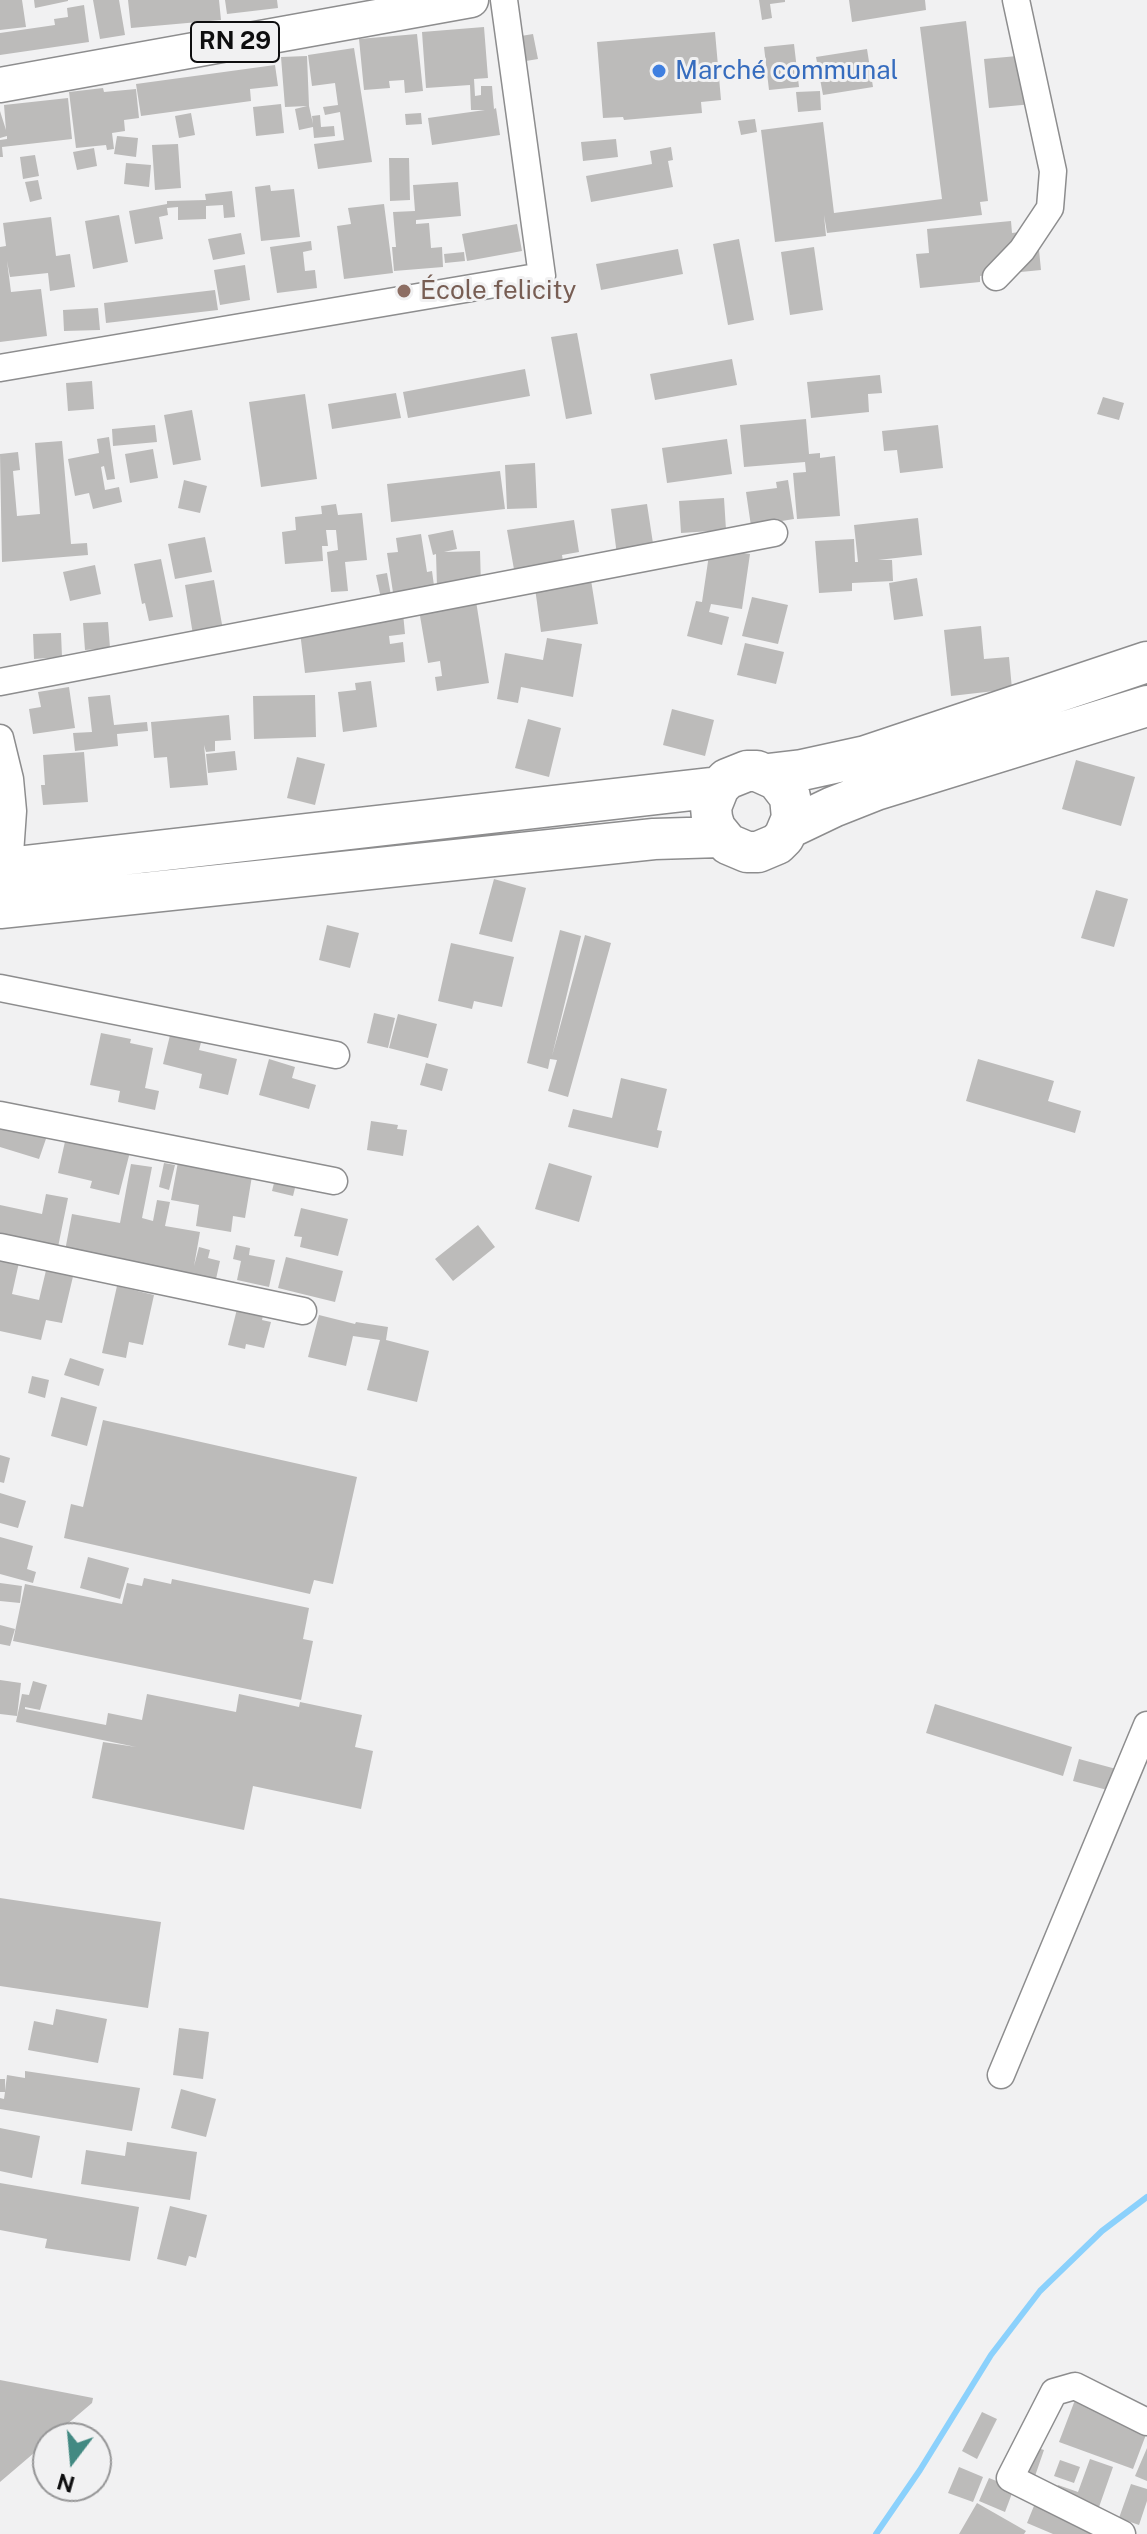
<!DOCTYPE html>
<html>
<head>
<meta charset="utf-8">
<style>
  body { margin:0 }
  #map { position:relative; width:1147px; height:2534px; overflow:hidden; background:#f1f1f2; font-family:"Public Sans",sans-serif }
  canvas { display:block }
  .north { position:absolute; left:32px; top:2422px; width:80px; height:80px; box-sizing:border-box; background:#f1f1f2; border:2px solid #969697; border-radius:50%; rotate:196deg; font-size:22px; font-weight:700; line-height:32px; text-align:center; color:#0e0e0f }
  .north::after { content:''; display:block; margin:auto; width:28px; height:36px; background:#428982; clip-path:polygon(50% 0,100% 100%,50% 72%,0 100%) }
</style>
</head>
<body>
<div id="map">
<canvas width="1147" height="2534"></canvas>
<div class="north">N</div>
</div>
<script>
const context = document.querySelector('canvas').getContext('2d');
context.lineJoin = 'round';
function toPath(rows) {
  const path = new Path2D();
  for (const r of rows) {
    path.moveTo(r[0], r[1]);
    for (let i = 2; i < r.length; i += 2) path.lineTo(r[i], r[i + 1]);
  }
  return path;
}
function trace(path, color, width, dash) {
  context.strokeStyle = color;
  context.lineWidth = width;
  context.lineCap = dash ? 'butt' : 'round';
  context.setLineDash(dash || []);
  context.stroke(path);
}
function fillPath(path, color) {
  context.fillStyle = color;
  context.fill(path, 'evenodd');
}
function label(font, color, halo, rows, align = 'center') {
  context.font = font + ' "Public Sans",sans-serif';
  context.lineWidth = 6;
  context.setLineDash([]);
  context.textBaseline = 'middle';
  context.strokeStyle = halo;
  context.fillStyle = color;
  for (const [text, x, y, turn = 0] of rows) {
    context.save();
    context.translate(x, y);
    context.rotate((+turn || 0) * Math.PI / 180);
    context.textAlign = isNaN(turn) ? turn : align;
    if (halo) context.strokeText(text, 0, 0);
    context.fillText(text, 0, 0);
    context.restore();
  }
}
trace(toPath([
  [876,2534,920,2470,991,2355,1040,2291,1102,2231,1147,2197]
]), '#8bd1fc', 6);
fillPath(toPath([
  [0,0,22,0,26,27,0,30],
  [34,0,68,0,68,1,35,8],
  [93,0,119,0,125,35,100,39],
  [128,0,219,0,221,20,131,28],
  [225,0,277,0,278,8,227,14],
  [759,0,785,0,785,2,770,4,772,18,762,20],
  [849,0,925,0,926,10,852,22],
  [84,5,89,42,0,55,0,33,55,25,54,19,68,17,67,8],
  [966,21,988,201,980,202,982,215,827,233,824,215,826,236,775,242,761,130,823,122,834,213,942,199,920,27],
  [484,27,488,78,474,79,475,96,481,95,481,86,492,86,494,109,496,108,500,135,432,145,428,118,485,110,471,110,470,85,426,88,422,32],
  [715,32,721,100,701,102,702,113,624,120,623,117,603,118,597,42],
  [417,34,423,91,405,93,404,80,389,81,390,88,364,90,359,39],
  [533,34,538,59,520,62,515,37],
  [794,44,799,87,769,90,764,47],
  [354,48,372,162,318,169,314,144,344,140,340,112,325,115,323,107,338,105,335,83,312,86,308,55],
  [867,49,873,87,823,95,816,57],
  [1029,55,1033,104,989,108,984,59],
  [307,56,309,106,313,124,312,116,320,115,321,127,334,126,335,136,314,138,313,127,299,130,295,109,307,106,285,107,281,57],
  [275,65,278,86,250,89,251,101,141,116,136,84],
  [103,88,104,92,136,89,139,118,124,120,125,131,112,133,114,149,107,150,106,145,76,148,69,92],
  [820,91,821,110,798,112,796,92],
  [68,98,72,139,2,147,3,157,0,157,0,140,7,139,7,136,0,138,0,111,6,130,4,105],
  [281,104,284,133,256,136,253,107],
  [191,113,195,135,179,138,175,116],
  [421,113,422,124,406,125,405,114],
  [755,119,757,132,741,135,738,121],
  [117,136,138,138,136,157,114,154],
  [616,139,618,157,583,161,581,142],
  [178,144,181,188,155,190,152,145],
  [671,147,673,160,668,161,673,187,591,202,586,176,652,164,650,151],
  [94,148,97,166,77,170,73,152],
  [35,155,39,176,23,179,20,157],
  [389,158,409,158,410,200,390,201],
  [126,163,151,165,149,187,124,184],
  [38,180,42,199,30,202,25,182],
  [458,182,461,216,416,220,416,224,429,223,431,248,442,247,443,267,394,271,392,247,396,247,393,212,415,211,413,185],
  [270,185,271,191,294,189,300,237,261,241,255,187],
  [232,191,235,217,224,218,223,205,206,206,206,219,178,220,178,207,167,208,168,215,159,217,163,239,135,244,129,211,167,204,167,201,206,200,205,194],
  [384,204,393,273,344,279,337,226,351,224,348,208],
  [119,215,128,262,93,269,85,221],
  [51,217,56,256,70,254,75,287,50,291,48,273,10,277,7,261,11,292,41,289,47,336,0,342,0,247,6,246,3,223],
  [1011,221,1012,233,1037,230,1041,270,980,276,980,282,920,288,916,254,929,253,927,229],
  [517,224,522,251,467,261,462,234],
  [241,233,245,254,213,260,208,239],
  [739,239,754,320,728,325,713,244],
  [311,241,312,250,303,252,305,271,315,270,317,288,277,293,270,247],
  [814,247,823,310,790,315,781,252],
  [678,249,683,274,601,290,596,264],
  [464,252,465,261,445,263,444,254],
  [245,265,250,300,220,305,214,270],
  [215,290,218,310,106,323,104,303],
  [98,308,100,330,64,331,63,310],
  [577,333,592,414,566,419,551,337],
  [732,359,737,385,655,400,650,374],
  [525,369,530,396,408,418,403,392],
  [880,375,882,393,868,394,869,412,811,418,807,382],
  [92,381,94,409,68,411,66,383],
  [396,393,401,418,332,429,328,404],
  [305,394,317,479,261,487,249,402],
  [1103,397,1124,403,1119,420,1097,414],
  [192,410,201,460,173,465,164,415],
  [806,419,809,454,820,453,820,458,835,456,840,516,797,519,793,473,806,472,805,462,744,467,740,425],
  [155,425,157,442,113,446,112,429],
  [938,425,943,468,900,473,897,450,884,451,882,431],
  [109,437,115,479,107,480,104,466,101,467,105,490,119,487,122,502,93,509,89,493,75,496,68,459,99,453,97,439],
  [727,439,732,474,667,483,662,448],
  [62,441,71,544,87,543,88,555,2,562,0,454,18,452,20,470,13,471,17,516,40,514,35,443],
  [153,449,158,478,130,483,125,454],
  [535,463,537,508,507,509,505,465],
  [500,471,505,509,391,522,387,484],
  [184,480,207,486,200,513,178,508],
  [788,480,794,519,751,526,746,492,777,488,776,482],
  [724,498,726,530,681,533,679,501],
  [336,504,338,515,362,513,367,560,345,562,348,591,331,592,327,552,338,550,336,530,326,530,328,546,322,546,323,561,285,564,282,532,296,530,295,517,322,514,321,506],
  [647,504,654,550,617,555,611,509],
  [918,518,922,555,878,560,892,560,893,581,852,583,852,591,819,593,815,541,854,539,855,562,858,562,854,525],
  [574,520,579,552,562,555,564,567,515,575,507,530],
  [453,530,457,549,444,552,480,551,481,586,437,587,436,554,433,555,428,535],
  [421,534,427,572,432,571,435,593,394,599,387,553,398,552,396,538],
  [205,537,212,572,175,579,168,544],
  [710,548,750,554,742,609,711,604,709,612,729,617,722,645,687,636,696,601,702,602],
  [161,559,173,617,149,621,145,603,142,604,134,564],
  [95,565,101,594,70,601,63,572],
  [387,573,392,601,382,603,376,575],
  [917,578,923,616,894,620,889,583],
  [214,580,223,630,193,635,185,585],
  [591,580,598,624,541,632,535,588],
  [752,597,788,605,778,644,742,636],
  [476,601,489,683,437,691,435,677,442,676,440,661,428,663,419,610],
  [403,613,405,634,389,636,390,644,403,642,405,662,305,673,299,624],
  [108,622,110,648,85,650,83,623],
  [981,626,984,659,1009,657,1012,689,951,696,944,630],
  [61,633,62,657,34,659,33,634],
  [547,638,582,644,573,697,521,687,518,703,497,699,505,653,543,660],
  [745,643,784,652,776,684,737,675],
  [371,681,377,727,343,732,338,692,356,690,355,683],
  [69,687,75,728,33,734,29,709,41,707,38,692],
  [110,695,114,725,147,722,148,731,117,734,118,746,75,751,73,733,92,732,88,697],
  [315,695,316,737,254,739,253,696],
  [672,709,714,720,705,756,663,745],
  [229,715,231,740,215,741,215,751,206,752,204,745,208,785,170,788,167,757,154,758,151,722],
  [528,719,561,728,549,777,515,768],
  [235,751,237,770,208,773,206,754],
  [84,752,88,802,43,805,41,785,45,785,43,755],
  [297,757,325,764,315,805,287,798],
  [1076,760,1135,777,1121,826,1062,809],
  [494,879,526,888,512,942,479,934],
  [1096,890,1128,899,1114,947,1081,938],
  [327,925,359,933,350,968,319,960],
  [560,930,581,936,552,1056,585,935,611,943,568,1097,548,1091,557,1060,550,1059,548,1069,527,1063],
  [451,943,514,957,502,1007,474,1001,472,1009,438,1001],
  [374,1013,395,1018,388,1048,367,1043],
  [398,1014,437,1024,428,1058,389,1048],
  [172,1027,203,1035,199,1050,237,1059,228,1095,199,1088,202,1074,163,1064],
  [101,1033,131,1039,130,1043,153,1048,145,1088,159,1091,155,1110,118,1102,120,1091,90,1085],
  [269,1059,295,1067,292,1078,316,1085,309,1109,259,1095],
  [978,1059,1054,1081,1048,1101,1081,1111,1075,1133,966,1101],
  [426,1063,448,1069,442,1091,420,1085],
  [621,1078,667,1089,657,1130,662,1131,658,1148,568,1127,573,1109,612,1118],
  [371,1121,398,1125,397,1129,407,1130,403,1156,367,1150],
  [0,1128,48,1133,39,1159,0,1147],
  [66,1137,132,1144,119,1195,90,1188,92,1181,58,1173],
  [178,1162,253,1170,245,1218,233,1216,231,1232,196,1226,199,1205,171,1200],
  [164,1163,175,1165,169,1190,159,1187],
  [549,1163,592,1176,579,1222,535,1209],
  [131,1164,152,1167,142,1218,153,1221,157,1200,170,1202,165,1226,200,1232,194,1266,199,1247,210,1250,208,1258,220,1261,216,1279,192,1273,191,1280,64,1256,72,1214,120,1223],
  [276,1175,297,1180,293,1196,272,1191],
  [46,1194,68,1198,58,1247,0,1235,0,1205,42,1214],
  [301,1208,348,1219,338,1256,300,1247,302,1237,294,1236],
  [478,1225,495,1247,453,1281,435,1259],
  [236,1245,250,1248,249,1255,275,1260,269,1287,237,1280,241,1261,233,1259],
  [0,1253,20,1258,12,1294,39,1300,48,1262,75,1268,62,1323,46,1320,41,1340,0,1331],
  [286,1257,343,1271,335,1302,278,1288],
  [117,1286,154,1295,143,1345,129,1342,126,1358,102,1353],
  [238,1305,264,1311,262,1320,271,1322,264,1348,246,1344,245,1349,228,1345],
  [319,1315,355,1324,356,1322,388,1327,386,1340,429,1351,417,1402,367,1390,380,1340,353,1336,346,1366,308,1357],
  [70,1358,104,1369,99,1386,64,1375],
  [32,1376,49,1380,45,1398,28,1393],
  [61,1397,97,1407,87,1446,51,1436],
  [103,1420,357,1477,333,1584,314,1580,310,1594,64,1538,71,1504,83,1507],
  [0,1455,10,1458,4,1483,0,1482],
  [0,1493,26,1501,18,1528,0,1523],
  [0,1537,33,1546,27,1569,36,1572,33,1583,0,1574],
  [88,1557,129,1568,120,1599,80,1588],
  [144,1578,171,1584,172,1579,309,1608,303,1639,313,1641,301,1700,13,1641,25,1584,122,1604,127,1583,142,1586],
  [0,1583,22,1586,20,1603,0,1601],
  [0,1625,15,1629,10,1646,0,1644],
  [0,1680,21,1683,17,1716,0,1714],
  [33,1681,47,1685,40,1710,25,1707,25,1709,106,1725,108,1713,142,1720,147,1694,236,1712,239,1694,299,1707,300,1702,362,1715,355,1747,373,1751,361,1809,253,1786,244,1830,92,1798,103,1742,136,1747,16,1722,22,1694,29,1695],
  [935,1704,1072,1747,1063,1776,926,1733],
  [1079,1759,1120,1770,1115,1792,1073,1781],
  [0,1898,161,1922,148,2008,0,1986],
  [56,2009,107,2019,98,2063,28,2050,34,2021,53,2025],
  [179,2028,209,2032,203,2079,173,2075],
  [25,2071,140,2088,132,2131,0,2109,0,2098,4,2099,5,2092,0,2092,0,2079,5,2079,5,2091,7,2075,25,2078],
  [181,2089,216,2099,206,2137,171,2128],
  [0,2128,40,2136,32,2178,0,2171],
  [127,2142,197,2152,190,2200,81,2184,86,2150,125,2156],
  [0,2183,139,2207,130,2261,45,2248,47,2239,0,2230],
  [170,2206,207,2215,196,2258,189,2256,186,2266,157,2259],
  [0,2380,93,2398,92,2403,51,2438,48,2438,48,2441,0,2482],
  [1075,2400,1147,2432,1133,2469,1059,2442],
  [982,2412,997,2419,977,2459,962,2451],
  [1014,2440,1044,2450,1035,2476,1005,2466],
  [1147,2448,1147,2481,1135,2476],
  [1090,2459,1113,2467,1099,2507,1056,2491,1058,2485,1078,2492],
  [1060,2460,1080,2467,1074,2483,1054,2476],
  [959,2467,983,2477,973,2502,948,2493],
  [989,2478,1014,2488,1005,2512,979,2501],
  [1131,2484,1147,2489,1147,2501,1139,2525,1119,2518],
  [1038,2496,1127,2534,1053,2534,1027,2523],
  [977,2503,1026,2531,1024,2534,959,2534]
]), '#bcbbba');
const minor = toPath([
  [996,277,1022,250,1050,208,1053,171,1016,0],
  [0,368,542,276,504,0],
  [0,682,774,533],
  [0,738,10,779,13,811,9,868],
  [0,988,336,1055],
  [0,1115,334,1181],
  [0,1247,303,1311],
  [1001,2075,1147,1725],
  [1122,2534,1010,2478,1054,2392,1075,2386,1147,2422]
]);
const major = toPath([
  [0,85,471,0]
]);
const highway = toPath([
  [768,774,802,770,866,756,1147,662],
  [789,828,833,807,876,790,1147,706],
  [0,869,719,787,727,779,747,771,757,771,777,780,790,797,792,818,784,837,777,844,758,852,747,852,728,844,715,828,712,818,711,807,719,787],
  [0,908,654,839,721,837]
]);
trace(minor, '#8d8d8e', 29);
trace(major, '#8d8d8e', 37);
trace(highway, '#8d8d8e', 43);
trace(minor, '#fff', 26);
trace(major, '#fff', 34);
trace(highway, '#fff', 40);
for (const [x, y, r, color] of [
  [659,71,8,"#3f7fe0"],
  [404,291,8,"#8d6e63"]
]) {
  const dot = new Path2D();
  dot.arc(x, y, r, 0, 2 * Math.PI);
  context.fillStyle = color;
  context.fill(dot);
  trace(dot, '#f1f1f2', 3);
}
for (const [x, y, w] of [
  [235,42,88]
]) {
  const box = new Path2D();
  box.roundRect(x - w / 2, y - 20, w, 40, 6);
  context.fillStyle = '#f1f1f2';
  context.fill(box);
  trace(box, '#0e0e0f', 2);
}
label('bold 24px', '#0e0e0f', null, [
  ["RN 29",235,42]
]);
label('26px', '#366cbe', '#f1f1f2', [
  ["Marché communal",675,71]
], 'left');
label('26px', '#785e54', '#f1f1f2', [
  ["École felicity",420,291]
], 'left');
</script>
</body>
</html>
